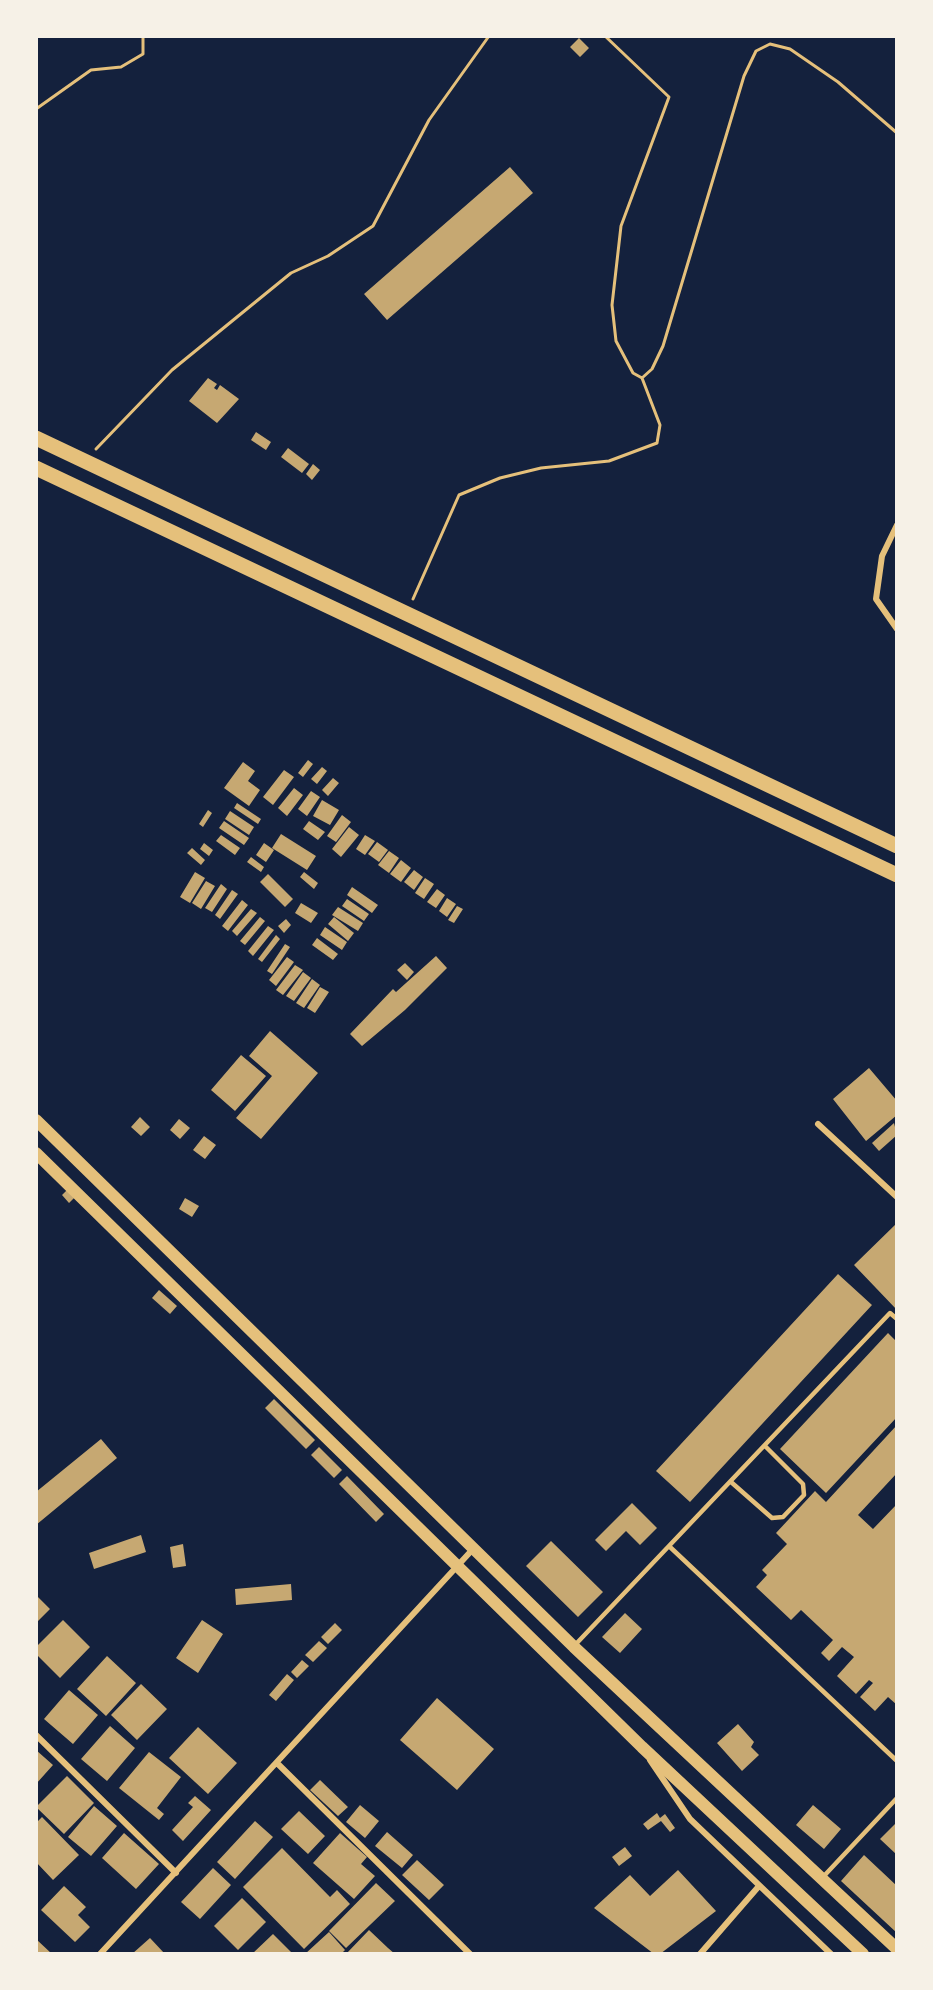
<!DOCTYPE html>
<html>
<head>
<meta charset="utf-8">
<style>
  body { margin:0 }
  #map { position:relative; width:933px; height:1990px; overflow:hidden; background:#14213d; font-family:Lato,sans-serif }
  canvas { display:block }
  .frame { position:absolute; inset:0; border:38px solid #f6f1e7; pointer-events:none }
</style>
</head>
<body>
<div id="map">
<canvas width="933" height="1990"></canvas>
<div class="frame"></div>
</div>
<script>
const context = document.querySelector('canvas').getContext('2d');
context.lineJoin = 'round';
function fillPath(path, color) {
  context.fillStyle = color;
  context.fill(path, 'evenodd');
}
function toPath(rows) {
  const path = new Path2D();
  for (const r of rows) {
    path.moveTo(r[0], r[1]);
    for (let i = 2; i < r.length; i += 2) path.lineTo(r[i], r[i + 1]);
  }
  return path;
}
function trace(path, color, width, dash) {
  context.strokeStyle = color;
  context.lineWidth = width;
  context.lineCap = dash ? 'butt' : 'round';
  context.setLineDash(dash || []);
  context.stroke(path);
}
fillPath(toPath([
  [579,38,589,48,580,57,570,47],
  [510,167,533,193,387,320,364,294],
  [208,378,217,384,214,388,217,390,220,385,239,399,217,423,189,401],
  [256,432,271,442,266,450,251,440],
  [288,448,309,464,302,473,281,457],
  [313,464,320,470,312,480,306,474],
  [308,760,313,764,303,777,298,773],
  [243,762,255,771,248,781,260,790,249,806,224,788],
  [322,767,327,771,317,784,311,779],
  [284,770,294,777,273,805,263,797],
  [333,778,339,783,328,796,322,790],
  [294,788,303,795,287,816,278,808],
  [311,791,320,797,307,816,298,809],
  [322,800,339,810,330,825,313,816],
  [237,803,261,819,258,824,234,808],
  [208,810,212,813,203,827,199,824],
  [230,811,254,827,249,835,225,819],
  [342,815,351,822,336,842,327,836],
  [224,821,249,838,244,845,219,828],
  [309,821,325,832,318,840,303,829],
  [349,827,359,835,341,857,332,849],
  [281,834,316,856,307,870,272,848],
  [221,835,240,848,235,855,216,841],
  [365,835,375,841,365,855,356,849],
  [377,842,388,850,379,862,368,854],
  [204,843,213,850,209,856,200,849],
  [264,843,274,850,266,862,256,855],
  [192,848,205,860,201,865,187,853],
  [389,851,399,858,389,873,378,865],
  [251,857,264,867,261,872,247,862],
  [401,860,411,868,401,882,390,874],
  [414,870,423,877,414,890,404,882],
  [195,872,205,878,190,903,180,897],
  [304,872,318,883,314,889,300,877],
  [268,874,293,899,285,907,260,882],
  [425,878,434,884,424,899,415,893],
  [206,881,215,886,201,909,192,903],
  [221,884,227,889,212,912,205,908],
  [352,887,378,905,372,913,347,895],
  [437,889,445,895,436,908,427,902],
  [232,890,238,894,220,919,215,915],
  [447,898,456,904,447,917,439,911],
  [347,899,369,914,364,921,342,906],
  [242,900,248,905,228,931,222,926],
  [301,903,318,913,311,923,295,913],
  [457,906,463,909,454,923,448,920],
  [338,907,363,923,358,931,332,915],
  [251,909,257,913,237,936,232,931],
  [260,917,265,921,245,945,240,941],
  [334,917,354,933,348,941,328,924],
  [286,919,291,925,284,933,278,926],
  [268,926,274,930,253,956,248,951],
  [325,927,347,942,342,950,320,935],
  [276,935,280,939,262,962,258,959],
  [317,938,338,954,333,960,312,945],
  [285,944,290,947,272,974,267,971],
  [436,956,447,968,405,1010,362,1046,350,1034,393,989,396,992],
  [287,957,294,962,276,986,269,980],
  [405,963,414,972,407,980,397,970],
  [295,965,303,970,283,995,276,990],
  [303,972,311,978,294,1001,286,996],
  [312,979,320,985,304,1008,296,1003],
  [320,987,329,992,315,1013,307,1008],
  [270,1031,318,1073,261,1139,236,1118,272,1076,249,1056],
  [241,1055,266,1076,235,1111,211,1090],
  [869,1068,897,1101,897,1115,866,1141,833,1099],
  [140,1117,150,1127,141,1136,131,1127],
  [179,1119,190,1128,180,1139,170,1130],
  [894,1123,897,1135,879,1151,872,1143],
  [204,1136,216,1145,205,1159,193,1150],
  [68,1189,75,1197,69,1203,62,1195],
  [185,1198,199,1206,192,1217,179,1209],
  [897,1223,897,1310,854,1265],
  [838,1274,872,1305,690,1502,656,1471],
  [159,1290,177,1306,170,1314,152,1298],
  [888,1333,897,1342,897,1417,826,1493,780,1449],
  [274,1399,315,1440,306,1449,265,1408],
  [897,1425,897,1473,858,1515,873,1529,897,1504,897,1705,888,1697,875,1711,860,1697,873,1683,869,1680,856,1694,837,1676,854,1657,842,1647,829,1661,821,1653,833,1640,801,1610,791,1620,756,1587,767,1575,762,1570,787,1544,776,1533,815,1491,826,1502],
  [101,1439,117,1458,36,1525,36,1492],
  [319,1447,342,1470,334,1478,311,1455],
  [347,1476,384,1514,376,1522,339,1484],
  [632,1503,657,1528,640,1545,626,1531,606,1551,595,1540],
  [141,1535,146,1552,94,1569,89,1553],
  [551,1541,603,1592,578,1617,526,1566],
  [183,1544,186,1566,173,1568,170,1547],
  [291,1584,292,1600,236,1605,235,1589],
  [36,1595,50,1609,36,1623],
  [625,1613,642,1629,620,1653,602,1637],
  [63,1620,90,1647,60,1678,36,1654,36,1647],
  [202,1620,223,1634,198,1673,176,1658],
  [335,1623,342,1630,328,1644,321,1637],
  [319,1641,327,1648,313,1662,305,1655],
  [107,1656,136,1683,106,1716,77,1689],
  [302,1660,309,1666,297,1678,291,1672],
  [287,1674,294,1680,276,1701,269,1695],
  [141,1684,167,1709,137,1740,111,1715],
  [69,1690,98,1715,73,1744,44,1719],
  [437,1698,494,1749,457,1790,400,1740],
  [738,1724,754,1742,751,1747,759,1755,742,1771,717,1743],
  [110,1726,135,1748,107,1781,81,1759],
  [198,1727,237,1763,208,1794,169,1758],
  [36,1750,53,1765,36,1784],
  [149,1752,181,1777,157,1808,164,1814,159,1820,119,1788],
  [67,1776,94,1803,64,1834,36,1807],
  [320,1780,348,1807,338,1816,310,1790],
  [195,1796,211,1810,183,1841,172,1830,193,1807,188,1803],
  [360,1805,379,1821,365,1838,346,1822],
  [813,1805,841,1829,824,1849,796,1825],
  [94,1806,117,1826,91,1856,68,1837],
  [299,1811,325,1836,308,1854,281,1829],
  [657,1813,660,1818,665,1814,675,1828,670,1832,661,1821,648,1830,643,1824],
  [42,1817,79,1855,53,1880,36,1862,36,1823],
  [255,1821,273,1837,235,1879,217,1862],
  [897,1822,897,1855,880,1839],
  [387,1832,413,1855,402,1868,375,1846],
  [124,1833,159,1864,136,1889,102,1858],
  [340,1833,367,1857,361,1864,375,1876,354,1899,313,1863],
  [625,1847,632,1856,619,1866,612,1857],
  [282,1848,330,1897,337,1890,350,1904,304,1949,243,1887],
  [864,1855,897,1886,897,1933,841,1881],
  [417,1860,444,1885,429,1900,402,1875],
  [213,1868,231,1885,200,1919,181,1902],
  [678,1870,716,1911,660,1954,654,1954,594,1908,630,1875,650,1896],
  [376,1883,395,1901,346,1948,329,1931],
  [64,1886,86,1907,78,1915,90,1927,75,1942,41,1910],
  [242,1898,266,1922,238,1950,214,1926],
  [369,1930,388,1948,395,1954,346,1954],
  [329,1932,345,1950,341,1954,305,1954],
  [273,1934,293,1954,252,1954],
  [150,1938,165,1954,132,1954],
  [36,1939,52,1954,36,1954]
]), '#c6a872');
trace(toPath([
  [605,36,669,97,621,226,612,305,616,341,633,373,642,378,652,369,663,346,744,76,756,51,770,44,790,49,838,82,897,133],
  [36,109,91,70,121,67,143,54,143,36],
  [96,449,172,370,291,273,328,256,373,226,429,120,489,36],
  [413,599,459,495,500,478,541,468,609,461,657,443,660,425,642,378]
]), '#e5c07b', 3);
trace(toPath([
  [731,1482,772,1518,783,1517,804,1495,803,1484,765,1446],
  [670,1547,897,1761],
  [575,1645,890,1313,897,1319],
  [823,1877,897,1798]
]), '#e5c07b', 4.5);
trace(toPath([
  [897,525,882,556,876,599,897,629],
  [818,1124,897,1197],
  [36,1735,176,1873],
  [650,1760,690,1819,831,1954],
  [278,1764,470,1954],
  [100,1954,473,1549],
  [700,1954,759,1886]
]), '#e5c07b', 6);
trace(toPath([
  [36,1120,574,1647,897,1949],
  [36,1153,642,1747,863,1954]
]), '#e5c07b', 12);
trace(toPath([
  [36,438,897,846],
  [36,468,897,875]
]), '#e5c07b', 15);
</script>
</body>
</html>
